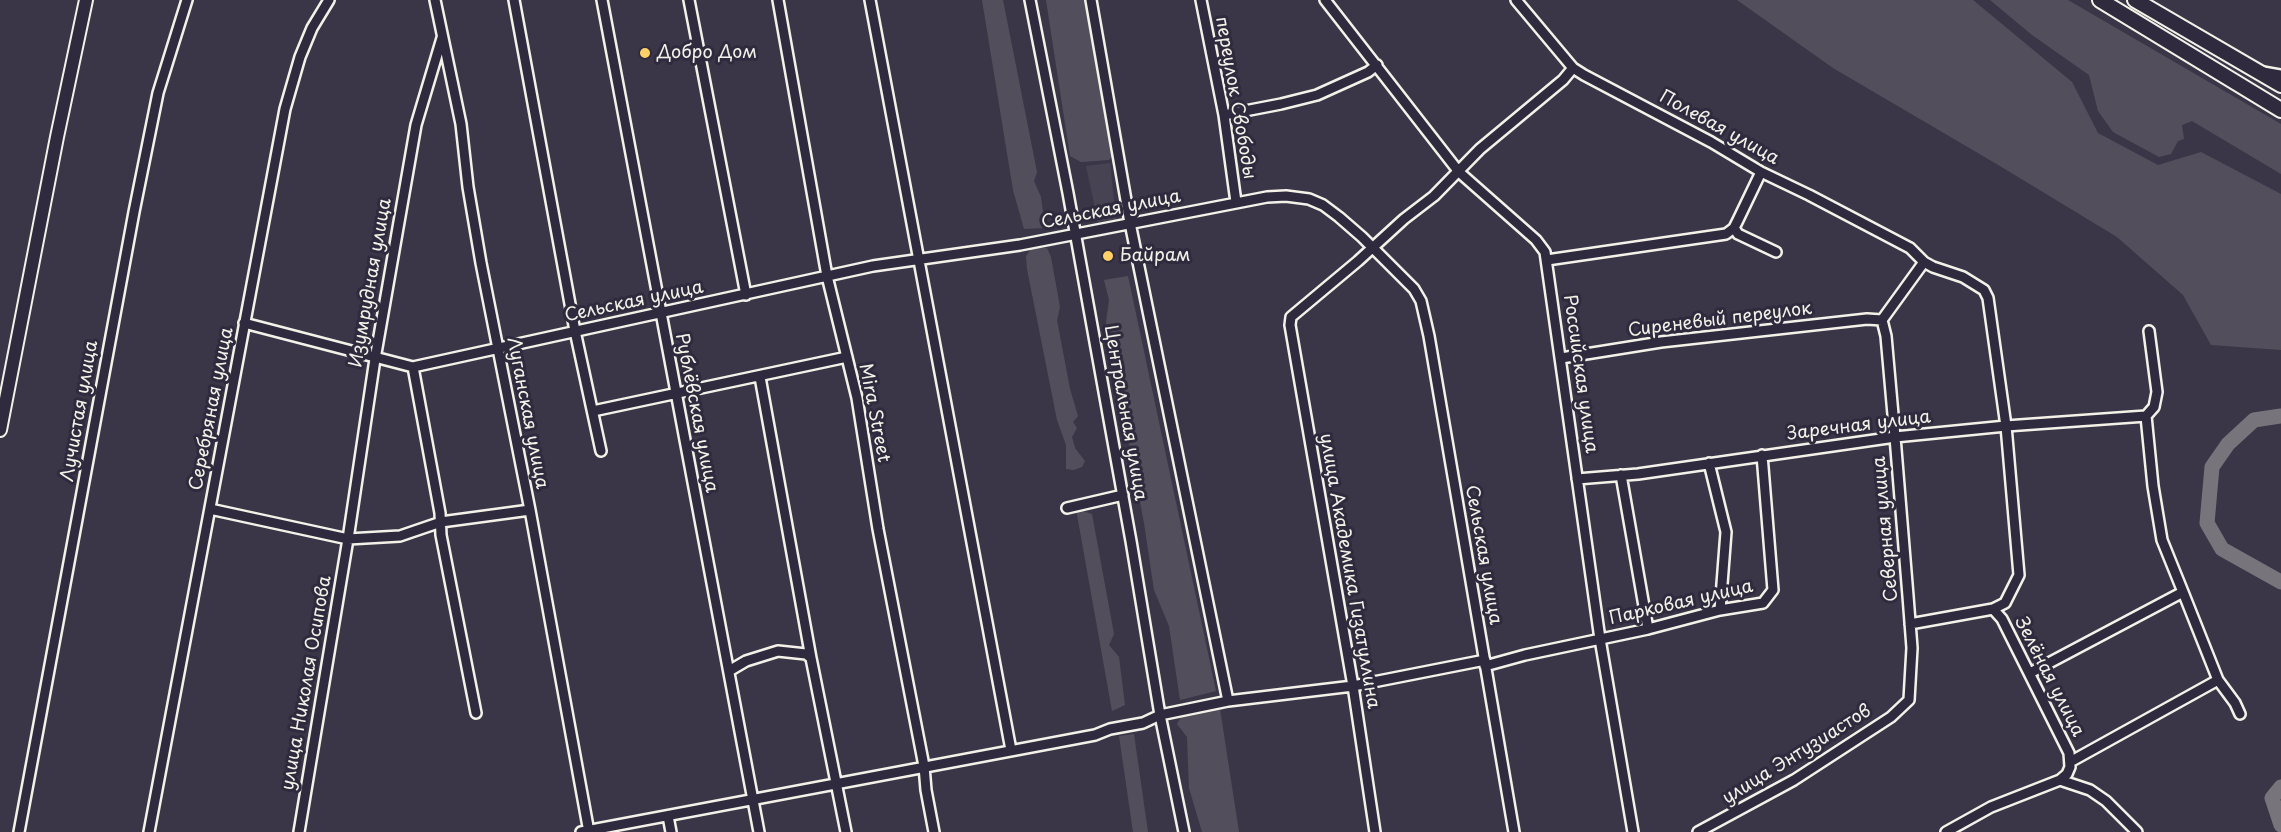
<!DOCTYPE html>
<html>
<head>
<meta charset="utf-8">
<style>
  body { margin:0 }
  canvas { display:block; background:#3b3647 }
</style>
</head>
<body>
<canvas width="2281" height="832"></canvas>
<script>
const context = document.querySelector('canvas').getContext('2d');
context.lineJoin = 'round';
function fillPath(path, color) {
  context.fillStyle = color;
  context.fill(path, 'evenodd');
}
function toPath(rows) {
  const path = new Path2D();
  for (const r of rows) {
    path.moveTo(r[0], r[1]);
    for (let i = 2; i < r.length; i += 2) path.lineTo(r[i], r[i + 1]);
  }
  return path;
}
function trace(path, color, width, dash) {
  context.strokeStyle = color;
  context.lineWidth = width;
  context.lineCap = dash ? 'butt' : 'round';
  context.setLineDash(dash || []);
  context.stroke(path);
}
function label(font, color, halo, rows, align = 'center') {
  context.font = font + ' "Playpen Sans",sans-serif';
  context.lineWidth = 6;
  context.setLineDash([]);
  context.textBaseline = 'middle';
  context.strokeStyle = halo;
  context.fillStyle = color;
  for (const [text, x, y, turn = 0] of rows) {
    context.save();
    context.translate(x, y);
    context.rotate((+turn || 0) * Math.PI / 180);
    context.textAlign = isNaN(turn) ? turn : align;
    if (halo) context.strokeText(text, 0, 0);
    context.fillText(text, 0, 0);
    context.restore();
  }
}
fillPath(toPath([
  [1110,163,1116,219,1098,222,1086,166]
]), '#484352');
fillPath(toPath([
  [982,0,1003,0,1037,172,1034,181,1041,197,1045,228,1024,229,1013,190],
  [1046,0,1087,0,1113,155,1109,160,1081,162,1070,156],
  [1737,0,1973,0,2072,82,2098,133,2158,165,2201,152,2281,194,2281,350,2211,345,2183,295,2117,237,2000,166,1833,68],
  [1990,0,2068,0,2281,124,2281,174,2192,121,2182,125,2184,139,2178,141,2171,154,2159,157,2113,132,2098,111,2089,75,2032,35],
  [1032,248,1047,248,1051,257,1060,307,1057,320,1070,389,1078,416,1073,422,1077,428,1072,437,1075,448,1085,461,1082,467,1074,470,1066,469,1066,445,1057,420,1027,269,1026,256],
  [1128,276,1216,691,1180,700,1169,626,1154,590,1144,523,1106,322,1109,300,1104,280],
  [1076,509,1092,514,1114,634,1109,645,1119,657,1125,705,1112,711],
  [1220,709,1239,832,1202,832,1189,788,1187,737,1177,724,1183,713],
  [1134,734,1148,832,1133,832,1119,736]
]), '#534e5c');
trace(toPath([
  [2281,416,2254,420,2228,444,2212,467,2207,523,2222,549,2281,582],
  [2281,787,2272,798,2281,825]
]), '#78747b', 15);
const minor = toPath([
  [435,0,461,124,468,187,481,263,530,510,589,832],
  [514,0,575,331,601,451],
  [602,0,759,832],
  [689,0,746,295],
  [778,0,827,276,857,398,878,529,924,766,926,790,934,832],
  [870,0,1011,750],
  [1030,0,1068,193,1131,541,1160,715,1184,832],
  [1091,0,1130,223,1228,701],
  [1201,0,1224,115,1236,202],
  [1325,0,1459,172,1536,240,1545,252,1600,639,1633,832],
  [1516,0,1573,68,1584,75,1711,142,1761,172,1809,195,1910,248,1924,262,1933,267,1963,277,1984,290,1988,298,2006,426,2019,575,2005,603,1993,609,1910,624],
  [2263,72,2281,75],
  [1224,115,1281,104,1317,95,1368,72,1377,65],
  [1734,228,1738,234,1776,252],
  [1547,260,1726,234,1734,228,1738,220,1761,172],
  [1882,320,1924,262],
  [244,323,413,367,873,266,1020,245,1267,197,1286,196,1309,199,1323,205,1339,217,1362,237,1414,289,1421,301,1429,336,1514,832],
  [2149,331,2157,392,2154,407,2146,416,2153,486,2162,540,2183,592],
  [1561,358,1661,342,1867,319,1882,320],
  [413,367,440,513,441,535,476,713],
  [760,377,811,658],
  [593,411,847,357],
  [1709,463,1726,532,1720,610],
  [1621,475,1648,629],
  [1577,479,1638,474,1895,437,2006,426,2146,416],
  [1067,508,1123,495],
  [210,509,348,539,400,536,441,522,530,510],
  [1993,609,2002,619,2069,753,2070,767,2067,774,2060,780],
  [1485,666,1525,655,1648,629,1720,610,1763,603,1773,590,1762,455],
  [729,671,746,661,778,651,806,654,811,658,846,832],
  [2030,673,2183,592,2218,680,2070,762],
  [2218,680,2235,703,2240,714],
  [668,816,671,832],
  [19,832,134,212,158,93,187,0],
  [149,832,285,109,300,57,312,28,329,0],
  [299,832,348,539,375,359,416,125,442,38],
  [581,832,1095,735,1110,729,1143,723,1160,715,1228,701,1353,686,1485,660],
  [1375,832,1353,686,1290,325,1291,317,1358,261,1404,219,1434,196,1480,149,1563,80,1573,68],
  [1698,832,1794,780,1891,717,1909,700,1912,648,1908,596,1895,437,1886,336,1882,320],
  [1946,832,1991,807,2060,780,2090,790,2106,801,2137,832]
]);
const major = toPath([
  [0,430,57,137,86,0]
]);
const highway = toPath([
  [2100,0,2281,110],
  [2135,0,2281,85]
]);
trace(minor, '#f4f1e8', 14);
trace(major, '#f4f1e8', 16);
trace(highway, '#f4f1e8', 18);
trace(minor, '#2f2a3d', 9);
trace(major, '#2f2a3d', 12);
trace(highway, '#2f2a3d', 14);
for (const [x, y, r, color] of [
  [645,53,6,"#ffd166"],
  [1108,256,6,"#ffd166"]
]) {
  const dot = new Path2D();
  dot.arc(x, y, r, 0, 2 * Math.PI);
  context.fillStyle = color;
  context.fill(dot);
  trace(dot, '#2f2a3d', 2);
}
label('18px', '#f4f1e8', '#2f2a3d', [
  ["Добро Дом",657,53],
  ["Байрам",1120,256]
], 'left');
label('18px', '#f4f1e8', '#2f2a3d', [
  ["переулок Свободы",1235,98,80],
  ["Полевая улица",1719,128,29],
  ["Сельская улица",1111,210,-11],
  ["Изумрудная улица",371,283,-80],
  ["Сельская улица",634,302,-12],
  ["Сиреневый переулок",1720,320,-7],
  ["Российская улица",1580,374,82],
  ["Серебряная улица",212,409,-79],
  ["Лучистая улица",80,411,-80],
  ["Луганская улица",527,413,79],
  ["Рублёвская улица",696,413,79],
  ["Mira Street",874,413,79],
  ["Центральная улица",1125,413,80],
  ["Заречная улица",1859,426,-7],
  ["Северная улица",1886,529,-95],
  ["Сельская улица",1483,555,80],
  ["улица Академика Гизатуллина",1349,571,80],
  ["Парковая улица",1681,603,-13],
  ["Зелёная улица",2049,677,63],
  ["улица Николая Осипова",307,683,-80],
  ["улица Энтузиастов",1797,755,-32]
]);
</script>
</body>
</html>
